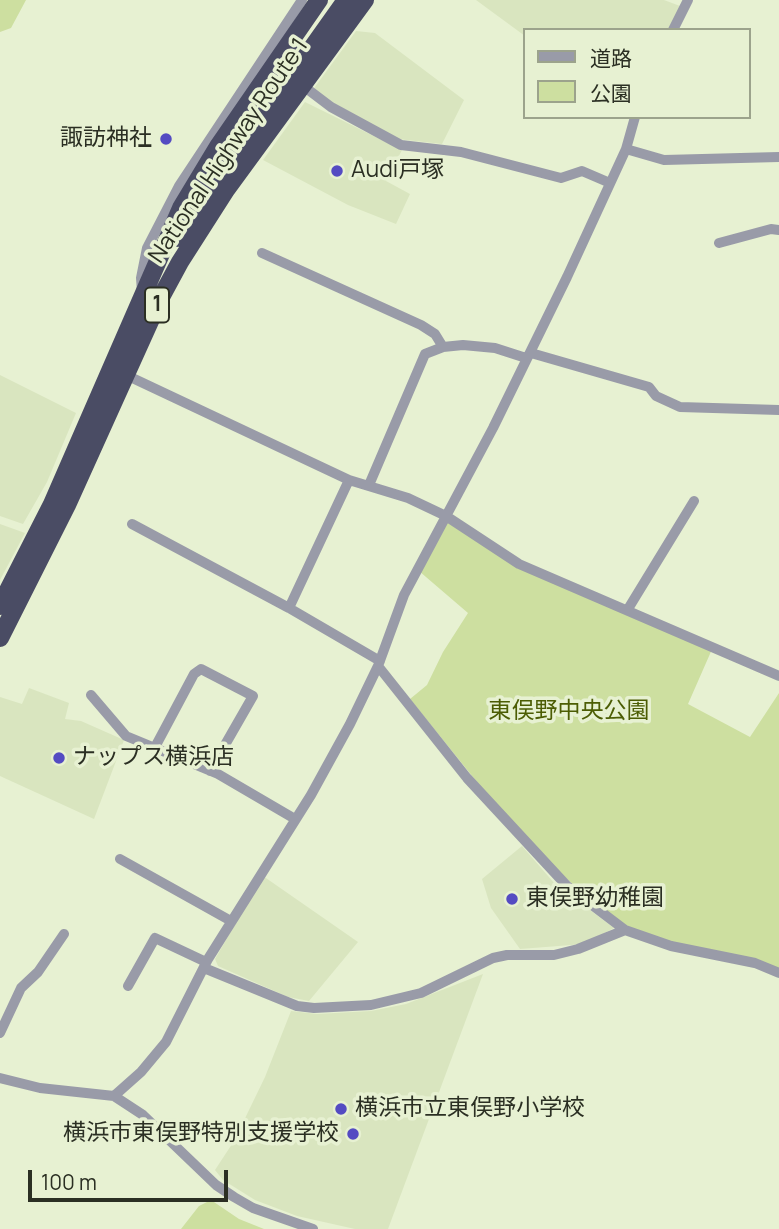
<!DOCTYPE html>
<html>
<head>
<meta charset="utf-8">
<style>
  body { margin:0 }
  #map { position:relative; width:779px; height:1229px; overflow:hidden; background:#e7f1d2; font-family:Manrope,"Noto Sans JP",sans-serif }
  canvas { display:block }
  .legend { position:absolute; left:523px; top:28px; width:228px; height:91px; box-sizing:border-box; background:#e7f1d2; border:2px solid #9ca38c; margin:0; padding:9px 12px; list-style:none; font-size:21px; color:#2b2f23 }
  .legend li { display:flex; align-items:center; gap:14px; height:35px }
  .legend b { width:35px; border:2px solid #9ca38c }
  .scale { position:absolute; left:28px; top:1170px; width:200px; height:32px; box-sizing:border-box; border:4px solid #2b2f23; border-top:0; padding-left:9px; font-size:21px; line-height:24px; white-space:nowrap; color:#2b2f23; -webkit-text-stroke:5px #e7f1d2; paint-order:stroke }
</style>
</head>
<body>
<div id="map">
<canvas width="779" height="1229"></canvas>
<ul class="legend">
<li><b style="height:9px;background:#999ba8"></b>道路</li>
<li><b style="height:19px;background:#cddfa0"></b>公園</li>
</ul>
<div class="scale">100 m</div>
</div>
<script>
const context = document.querySelector('canvas').getContext('2d');
context.lineJoin = 'round';
function fillPath(path, color) {
  context.fillStyle = color;
  context.fill(path, 'evenodd');
}
function toPath(rows) {
  const path = new Path2D();
  for (const r of rows) {
    path.moveTo(r[0], r[1]);
    for (let i = 2; i < r.length; i += 2) path.lineTo(r[i], r[i + 1]);
  }
  return path;
}
function trace(path, color, width, dash) {
  context.strokeStyle = color;
  context.lineWidth = width;
  context.lineCap = dash ? 'butt' : 'round';
  context.setLineDash(dash || []);
  context.stroke(path);
}
function label(font, color, halo, rows, align = 'center') {
  context.font = font + ' Manrope,"Noto Sans JP",sans-serif';
  context.lineWidth = 7;
  context.setLineDash([]);
  context.textBaseline = 'middle';
  context.strokeStyle = halo;
  context.fillStyle = color;
  for (const [text, x, y, turn = 0] of rows) {
    context.save();
    context.translate(x, y);
    context.rotate((+turn || 0) * Math.PI / 180);
    context.textAlign = isNaN(turn) ? turn : align;
    if (halo) context.strokeText(text, 0, 0);
    context.fillText(text, 0, 0);
    context.restore();
  }
}
fillPath(toPath([
  [476,0,664,0,680,6,668,30,525,30,525,36],
  [356,31,375,33,464,100,442,144,398,139,312,91],
  [305,102,402,150,386,181,410,194,396,224,348,205,263,160],
  [0,375,76,413,47,482,23,524,0,516],
  [0,524,25,533,0,580],
  [29,688,69,703,65,719,81,721,124,740,94,819,0,776,0,697,22,704],
  [522,846,555,884,614,928,584,944,520,949,491,908,482,879],
  [263,876,358,942,309,1001,288,997,218,966,215,959],
  [483,974,388,1229,355,1229,297,1216,255,1200,223,1180,215,1170,234,1141,265,1077,291,1011,317,1014,371,1011,406,1004]
]), '#d9e5bf');
fillPath(toPath([
  [0,0,26,0,11,28,0,32],
  [446,516,503,554,713,647,688,704,750,737,779,693,779,973,625,930,527,844,410,699,427,685,443,652,468,613,419,571],
  [211,1200,239,1219,264,1229,181,1229,199,1206]
]), '#cddfa0');
trace(toPath([
  [673,30,688,0],
  [302,85,331,107,401,145,461,152,561,178,582,171,610,183],
  [626,149,664,160,779,157],
  [719,243,771,229,779,230],
  [262,253,421,325,435,334,443,347],
  [142,292,141,278,147,248,179,186,302,0],
  [531,353,649,387,656,396,680,407,779,410],
  [126,375,349,480,408,498,446,516,519,564,779,676],
  [369,485,425,354,443,347,463,345,495,348,526,358],
  [132,524,289,608,380,661],
  [289,608,349,480],
  [628,609,694,501],
  [378,666,467,778,567,886,625,930,671,946,755,963,779,973],
  [91,695,126,736,218,774,295,819],
  [154,749,194,674,201,669,253,696,210,771],
  [120,859,231,921],
  [204,968,297,1006,314,1008,371,1005,421,993,493,958,507,955,554,955,578,949,625,930],
  [128,986,155,938,206,962],
  [0,1033,21,988,38,972,64,934],
  [0,1078,40,1088,114,1096,143,1115,216,1185,234,1197,253,1208,313,1229],
  [114,1096,141,1072,166,1042,208,959,311,795,350,724,378,666,404,595,493,428,567,277,626,149,635,117]
]), '#999ba8', 10);
trace(toPath([
  [177,238,346,0],
  [0,606,52,504,181,208,219,145,319,0],
  [0,638,67,505,160,299,180,262,226,190,365,0]
]), '#4a4c64', 18);
for (const [x, y, r, color] of [
  [166,139,7,"#544bc2"],
  [337,171,7,"#544bc2"],
  [59,758,7,"#544bc2"],
  [512,899,7,"#544bc2"],
  [341,1109,7,"#544bc2"],
  [353,1134,7,"#544bc2"]
]) {
  const dot = new Path2D();
  dot.arc(x, y, r, 0, 2 * Math.PI);
  context.fillStyle = color;
  context.fill(dot);
  trace(dot, '#e7f1d2', 2.5);
}
for (const [x, y, w] of [
  [157,305,24]
]) {
  const box = new Path2D();
  box.roundRect(x - w / 2, y - 17.5, w, 35, 5);
  context.fillStyle = '#e7f1d2';
  context.fill(box);
  trace(box, '#2b2f23', 2);
}
label('bold 21px', '#2b2f23', null, [
  ["1",157,305]
]);
label('23px', '#2b2f23', '#e7f1d2', [
  ["諏訪神社",152,139,"right"],
  ["Audi戸塚",351,171],
  ["ナップス横浜店",73,758],
  ["東俣野幼稚園",526,899],
  ["横浜市立東俣野小学校",355,1109],
  ["横浜市東俣野特別支援学校",339,1134,"right"]
], 'left');
label('23px', '#2b2f23', '#e7f1d2', [
  ["National Highway Route 1",229,151,-56]
]);
label('23px', '#4c5d04', '#e7f1d2', [
  ["東俣野中央公園",569,712]
]);
</script>
</body>
</html>
